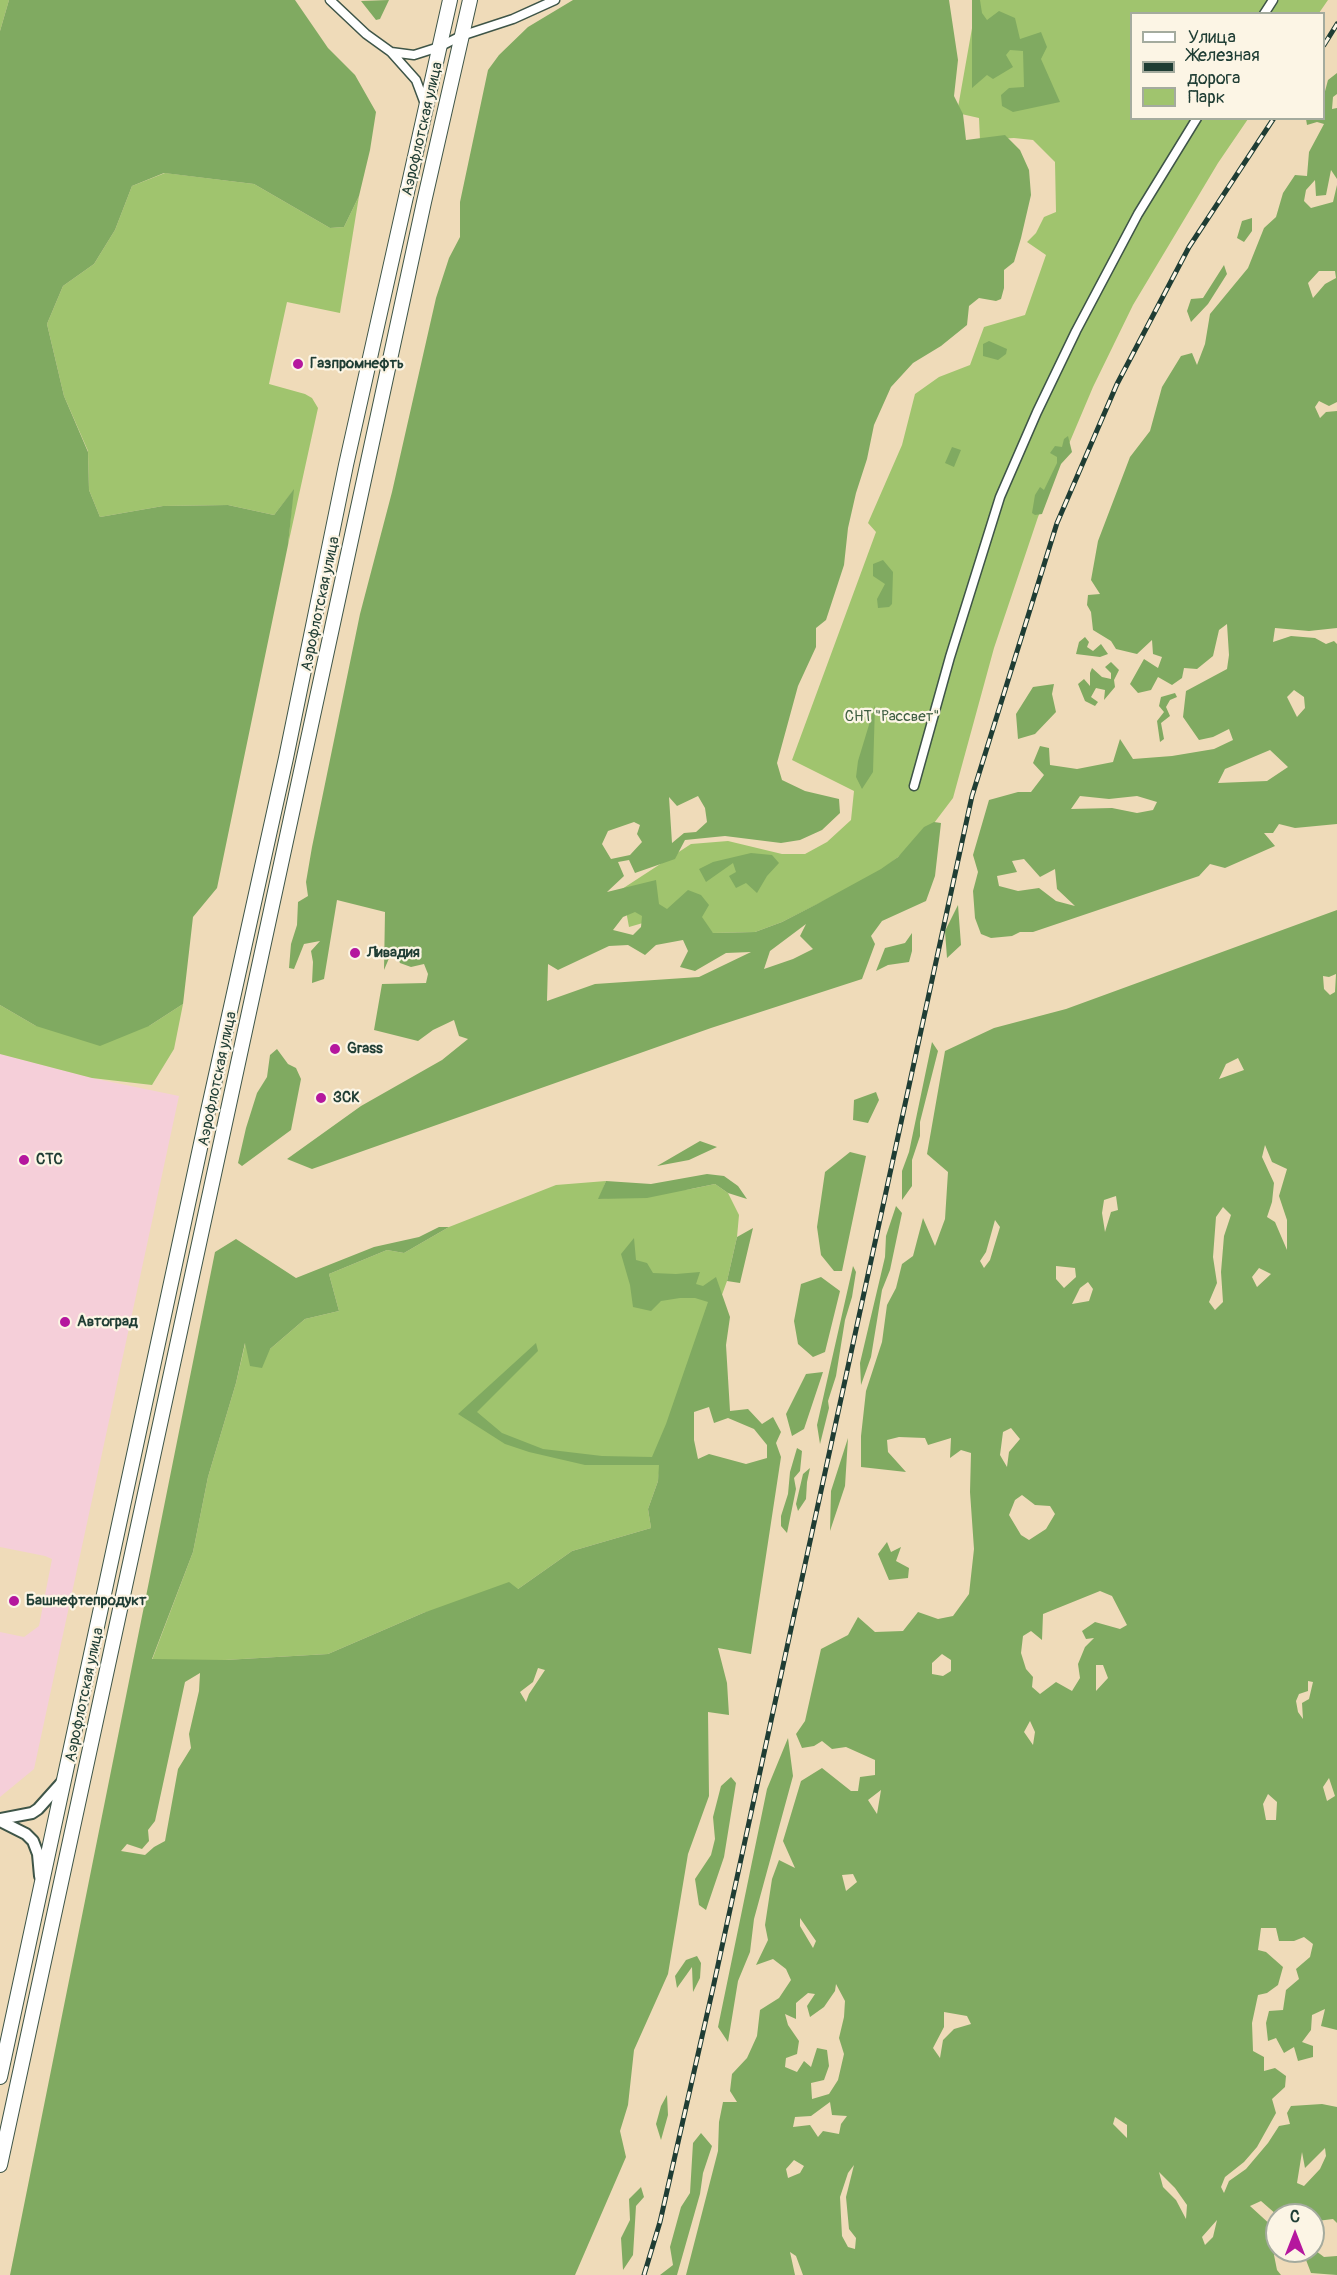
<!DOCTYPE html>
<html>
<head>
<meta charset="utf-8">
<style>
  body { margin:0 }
  #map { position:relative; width:1337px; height:2275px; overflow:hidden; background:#efdbb9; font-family:Pangolin,sans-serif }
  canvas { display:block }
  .legend { position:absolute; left:1130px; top:12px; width:195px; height:108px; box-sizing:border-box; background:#fcf5e5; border:2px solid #a4ab9e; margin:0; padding:8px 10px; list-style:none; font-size:18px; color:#1f3d34 }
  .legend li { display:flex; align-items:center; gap:12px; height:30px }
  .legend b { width:30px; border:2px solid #a4ab9e }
  .north { position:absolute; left:1265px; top:2203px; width:60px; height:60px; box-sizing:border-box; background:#fcf5e5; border:2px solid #a4ab9e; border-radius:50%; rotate:0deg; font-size:16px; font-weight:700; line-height:24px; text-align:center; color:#1f3d34 }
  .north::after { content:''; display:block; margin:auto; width:21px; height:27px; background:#b5179e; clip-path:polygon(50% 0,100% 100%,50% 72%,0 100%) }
</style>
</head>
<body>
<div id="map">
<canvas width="1337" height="2275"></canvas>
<ul class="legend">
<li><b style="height:8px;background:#fff"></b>Улица</li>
<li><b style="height:8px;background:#1f3d34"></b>Железная дорога</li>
<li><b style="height:16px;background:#a0c46e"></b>Парк</li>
</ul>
<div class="north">С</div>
</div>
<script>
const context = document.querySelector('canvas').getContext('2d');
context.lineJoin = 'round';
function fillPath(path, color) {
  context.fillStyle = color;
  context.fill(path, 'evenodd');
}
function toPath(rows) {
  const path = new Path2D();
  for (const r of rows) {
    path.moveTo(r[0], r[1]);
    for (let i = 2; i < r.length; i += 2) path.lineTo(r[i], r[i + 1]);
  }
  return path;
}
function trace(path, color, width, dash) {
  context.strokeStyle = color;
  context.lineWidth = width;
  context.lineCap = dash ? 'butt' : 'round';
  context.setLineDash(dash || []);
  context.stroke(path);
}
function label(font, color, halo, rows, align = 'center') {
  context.font = font + ' Pangolin,sans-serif';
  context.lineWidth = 4.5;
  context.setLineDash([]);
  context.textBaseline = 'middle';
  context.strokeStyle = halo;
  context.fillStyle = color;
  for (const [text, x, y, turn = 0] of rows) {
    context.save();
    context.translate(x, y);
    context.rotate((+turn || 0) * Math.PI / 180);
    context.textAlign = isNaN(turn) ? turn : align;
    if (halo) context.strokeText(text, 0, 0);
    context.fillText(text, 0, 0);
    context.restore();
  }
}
fillPath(toPath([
  [0,1054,92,1078,179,1096,34,1769,0,1797,0,1632,24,1637,39,1626,52,1559,45,1556,0,1547]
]), '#f5cfd9');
fillPath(toPath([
  [0,0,9,0,0,31],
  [977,0,1328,0,1319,13,1132,14,1132,118,1248,119,1218,163,1133,305,1093,387,1038,517,994,648,953,798,925,835,877,874,782,922,755,932,713,933,667,916,629,927,622,889,691,844,728,841,782,854,805,854,827,842,851,820,854,791,792,760,876,532,868,523,902,445,915,394,939,377,970,365,984,327,1025,315,1046,255,1027,242,1036,233,1044,217,1056,212,1055,162,1033,140,1014,138,980,140,979,118,957,113],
  [165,173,254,184,330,228,344,227,359,196,340,313,287,302,269,384,305,394,312,398,318,408,288,545,293,491,274,515,228,505,163,506,100,517,89,490,88,451,64,396,47,324,63,286,94,264,115,230,132,186],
  [183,1004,174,1049,152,1085,92,1078,0,1054,0,1005,36,1026,149,1026],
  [606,1181,599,1199,691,1189,715,1184,728,1193,739,1215,737,1237,727,1281,660,1465,658,1481,648,1509,651,1528,572,1551,518,1589,423,1613,328,1654,225,1660,152,1660,193,1552,208,1477,236,1383,246,1340,270,1349,305,1319,339,1311,329,1274,387,1250,404,1253,449,1227,556,1185]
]), '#a0c46e');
fillPath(toPath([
  [9,0,295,0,328,48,355,75,376,112,370,150,359,196,344,227,330,228,254,184,164,173,132,186,115,230,94,264,63,286,47,324,64,396,88,452,89,490,100,517,163,506,228,505,274,515,294,489,288,545,217,888,193,917,183,1004,149,1026,100,1046,36,1026,0,1005,0,31],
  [389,0,380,19,376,20,361,1],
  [573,0,949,0,958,60,954,96,963,114,966,140,1005,135,1020,150,1029,170,1031,195,1021,238,1014,262,1004,270,1004,288,1001,299,996,301,979,298,969,306,967,325,941,346,913,363,891,387,874,425,867,459,856,493,848,528,844,565,826,620,816,628,816,647,798,686,777,763,782,780,805,791,839,799,840,813,822,830,800,840,781,843,725,836,685,840,675,859,635,873,629,860,618,862,624,876,607,892,656,880,659,904,667,909,688,890,701,895,709,905,702,917,713,933,755,932,782,922,817,904,881,869,898,857,924,827,934,822,941,823,935,876,926,901,882,921,871,936,875,944,862,979,711,1028,312,1169,287,1159,361,1106,442,1060,468,1039,459,1036,454,1020,433,1030,418,1041,374,1030,382,984,426,983,428,974,424,964,411,967,400,963,393,949,384,970,385,912,337,900,324,979,312,983,313,962,311,951,320,941,304,944,294,969,289,968,291,944,297,925,298,902,308,896,306,882,312,847,360,614,392,492,436,298,449,258,460,237,460,202,488,70,499,55,528,27],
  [698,796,705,808,707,822,696,832,684,833,672,843,669,797,677,806],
  [634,822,640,825,637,834,642,842,630,855,611,859,602,844,608,831],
  [635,912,642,916,641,927,633,935,613,930,623,917],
  [806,924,800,936,813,949,793,959,764,969,770,951],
  [683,940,688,951,680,967,695,971,726,953,751,952,699,977,595,984,547,1001,548,964,558,970,609,946,628,945,645,955,656,945],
  [972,0,980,0,982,13,987,20,999,11,1015,18,1020,39,1041,32,1047,47,1041,59,1060,102,1013,112,1002,106,1001,95,1009,88,1024,87,1023,51,1010,50,1006,55,1013,67,993,79,987,75,972,88],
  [1337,73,1337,94,1333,97,1332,109,1337,108,1337,179,1331,170,1326,195,1316,196,1315,180,1306,190,1304,201,1311,208,1333,202,1337,185,1337,402,1329,406,1319,401,1315,407,1320,418,1326,412,1337,411,1337,628,1309,631,1275,628,1273,642,1291,636,1315,638,1326,644,1334,641,1337,644,1337,824,1295,828,1279,824,1273,833,1264,833,1275,846,1225,868,1210,864,1199,876,1033,932,1020,932,1012,936,991,938,981,934,975,918,973,891,978,872,973,855,989,800,1018,792,1031,792,1044,775,1033,763,1040,746,1049,748,1050,765,1077,769,1113,762,1120,739,1133,759,1172,756,1214,749,1233,740,1229,729,1213,737,1199,740,1183,717,1186,691,1227,669,1229,655,1227,624,1219,630,1213,656,1197,669,1184,668,1182,678,1172,685,1158,677,1151,690,1138,693,1130,684,1144,659,1158,668,1162,657,1153,654,1152,640,1137,654,1116,649,1111,641,1093,630,1091,612,1087,605,1088,595,1100,594,1091,580,1098,541,1130,457,1150,431,1162,387,1181,356,1192,353,1197,365,1205,344,1210,314,1248,268,1264,228,1276,217,1283,193,1295,175,1307,176,1309,152,1324,124,1317,122,1307,125,1306,119,1324,118,1324,95,1328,80],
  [1319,271,1335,271,1336,278,1325,284,1313,298,1308,283],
  [1294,690,1304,697,1305,708,1297,717,1287,697],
  [1270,750,1288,767,1267,781,1218,783,1225,769],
  [1080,796,1109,799,1137,796,1157,802,1153,810,1137,813,1112,808,1071,809],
  [1024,859,1040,877,1055,869,1057,889,1075,906,1056,901,1039,888,1018,891,999,886,997,876,1017,872,1012,861],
  [1252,218,1252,231,1244,242,1237,238,1242,221],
  [1224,265,1227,274,1208,304,1191,322,1187,311,1191,299,1203,298],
  [989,341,1007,349,1006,354,998,360,983,356,983,344],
  [1068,436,1072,452,1061,464,1042,514,1035,515,1032,513,1035,495,1040,487,1044,490,1057,463,1057,457,1050,453,1055,446,1062,447,1064,439],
  [952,447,961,450,954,467,945,463],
  [883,560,893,572,892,604,889,607,878,608,877,599,885,584,873,576,873,564],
  [1085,637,1089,642,1087,647,1093,651,1101,644,1108,654,1100,657,1076,654,1079,642],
  [1111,662,1119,670,1114,680,1115,687,1104,700,1105,690,1096,688,1091,697,1098,702,1095,706,1085,701,1078,684,1084,679,1090,686,1090,673,1092,668,1102,677,1111,679,1111,673,1105,667],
  [1054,684,1052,694,1056,712,1035,734,1018,739,1016,714,1033,687],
  [1175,693,1177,697,1170,700,1166,707,1170,716,1161,723,1164,739,1160,742,1157,721,1164,712,1159,706,1161,697],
  [875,705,873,772,862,789,856,777,858,761],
  [751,853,772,855,779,863,767,876,757,893,746,883,736,888,729,876,736,872,733,863,706,882,699,869,713,862],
  [958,905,961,945,947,958,945,931],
  [1337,910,1337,2030,1321,2026,1325,2009,1312,2015,1311,2030,1302,2042,1313,2046,1313,2057,1298,2061,1294,2047,1284,2053,1276,2038,1268,2041,1266,2023,1269,2011,1283,2010,1286,1990,1299,1979,1296,1969,1310,1957,1313,1944,1304,1937,1294,1941,1279,1941,1276,1928,1261,1928,1258,1950,1266,1952,1283,1967,1278,1985,1267,1993,1258,1995,1252,2023,1253,2051,1264,2057,1264,2071,1275,2068,1286,2076,1285,2087,1272,2099,1276,2113,1257,2147,1244,2162,1225,2177,1221,2187,1224,2193,1229,2181,1246,2169,1268,2143,1279,2126,1290,2124,1287,2113,1291,2106,1322,2104,1337,2107,1337,2223,1333,2219,1317,2221,1313,2226,1313,2215,1277,2215,1261,2201,1250,2206,1273,2227,1277,2238,1274,2255,1277,2270,1281,2275,803,2275,796,2256,790,2252,795,2275,686,2275,718,2151,719,2122,723,2102,737,2102,730,2091,732,2074,747,2058,757,2036,760,2010,779,1998,791,1980,786,1969,773,1959,756,1965,768,1940,765,1925,772,1879,779,1860,795,1868,783,1841,801,1781,822,1768,851,1791,858,1791,860,1777,875,1775,875,1760,846,1747,832,1749,822,1741,814,1746,802,1748,796,1734,805,1721,821,1649,848,1635,858,1617,875,1632,903,1631,918,1612,938,1619,953,1616,969,1594,974,1549,970,1492,971,1453,961,1450,950,1458,951,1438,928,1445,925,1438,899,1437,887,1440,888,1452,906,1472,861,1467,861,1436,866,1391,882,1342,887,1305,896,1288,902,1264,913,1256,923,1218,935,1246,945,1219,948,1172,927,1154,945,1051,994,1028,1066,1009],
  [1336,974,1335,992,1330,995,1324,989,1323,976,1329,977],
  [1238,1058,1244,1070,1219,1079,1226,1064],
  [1265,1145,1272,1162,1287,1169,1279,1196,1287,1220,1287,1250,1275,1222,1267,1217,1272,1202,1274,1183,1262,1157],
  [1116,1196,1118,1210,1111,1212,1105,1232,1102,1213,1104,1200],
  [1223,1207,1231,1215,1224,1236,1221,1272,1223,1302,1215,1310,1209,1302,1217,1283,1213,1257,1216,1217],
  [995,1220,1000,1227,990,1260,984,1268,980,1261,986,1252],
  [1056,1266,1075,1268,1076,1277,1064,1288,1056,1279],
  [1259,1268,1271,1274,1257,1287,1252,1277],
  [1088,1282,1093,1289,1089,1301,1072,1304,1080,1288],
  [1011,1428,1020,1439,1009,1452,1007,1467,1000,1455,1003,1432],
  [1022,1495,1035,1505,1050,1506,1055,1514,1046,1529,1029,1540,1021,1535,1009,1515,1015,1500],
  [1100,1591,1112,1596,1127,1625,1120,1629,1095,1622,1082,1631,1086,1639,1094,1638,1085,1647,1078,1664,1080,1678,1072,1691,1056,1682,1040,1694,1032,1687,1033,1677,1026,1669,1021,1653,1023,1636,1031,1631,1042,1640,1043,1614],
  [942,1654,951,1660,951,1671,943,1676,932,1674,932,1663],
  [1096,1665,1103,1665,1108,1678,1096,1691],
  [1308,1681,1313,1682,1309,1699,1302,1703,1303,1719,1298,1712,1296,1701,1299,1694,1308,1691],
  [1030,1721,1035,1732,1033,1745,1024,1732],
  [1329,1778,1335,1796,1327,1801,1323,1787],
  [881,1790,877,1814,868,1800],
  [1268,1794,1277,1802,1276,1820,1266,1820,1263,1804],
  [853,1874,857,1882,846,1891,842,1875],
  [800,1918,816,1941,813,1948,800,1926],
  [836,1984,845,2001,844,2017,839,2038,844,2054,838,2080,829,2094,812,2099,811,2083,824,2080,829,2066,827,2050,817,2048,811,2067,804,2061,797,2072,785,2067,786,2058,797,2054,799,2041,788,2025,785,2014,796,2019,796,2003,808,1993,815,1994,807,2006,810,2017,824,2007,835,1991],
  [944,2012,967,2016,971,2024,954,2029,943,2040,940,2058,933,2048,944,2027],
  [830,2102,832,2115,847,2116,841,2124,839,2134,823,2131,818,2137,810,2125,793,2127,795,2117,811,2116],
  [1115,2117,1127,2125,1127,2138,1113,2124],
  [1325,2148,1326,2156,1320,2169,1304,2186,1297,2183,1302,2152,1305,2168],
  [794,2160,804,2166,800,2173,788,2178,786,2169],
  [854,2165,846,2197,849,2229,856,2238,855,2249,848,2247,842,2236,840,2197,848,2173],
  [1159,2172,1175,2188,1187,2205,1186,2219,1176,2200,1163,2187],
  [1217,2220,1213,2237,1205,2245,1202,2237],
  [912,933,912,951,909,962,888,965,876,971,885,948,905,943],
  [932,1042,938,1051,920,1122,920,1136,912,1160,912,1186,902,1200,902,1171,909,1152],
  [277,1049,288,1064,296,1068,301,1079,291,1130,242,1166,238,1163,246,1128,257,1093,267,1077,270,1055],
  [876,1092,879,1100,868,1123,853,1120,854,1100],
  [700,1141,717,1147,689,1160,657,1166],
  [850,1152,866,1156,842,1271,834,1271,821,1255,817,1227,825,1172],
  [707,1174,724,1176,738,1186,747,1199,728,1193,715,1184,647,1198,598,1199,606,1181,651,1184],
  [896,1206,902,1213,890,1270,882,1290,871,1357,861,1385,860,1363,885,1257,886,1236],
  [439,1227,449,1227,404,1253,387,1250,329,1274,339,1311,305,1319,270,1349,262,1368,250,1366,245,1343,236,1383,208,1477,193,1552,152,1659,225,1660,328,1654,423,1613,509,1582,518,1589,572,1551,651,1528,648,1509,658,1481,659,1465,585,1465,529,1452,505,1444,458,1414,536,1343,538,1351,477,1412,502,1433,543,1449,602,1456,652,1457,666,1424,708,1302,695,1298,680,1298,661,1301,651,1311,633,1307,630,1285,621,1254,634,1238,636,1260,647,1263,653,1273,676,1274,700,1272,696,1284,703,1286,716,1277,730,1317,726,1345,730,1411,748,1409,762,1424,773,1417,781,1432,776,1443,781,1457,751,1654,718,1648,727,1683,729,1715,708,1712,709,1796,688,1854,668,1974,634,2050,628,2105,620,2131,626,2157,575,2275,10,2275,215,1252,236,1239,296,1278,374,1247,419,1237],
  [709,1407,714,1423,728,1418,754,1429,767,1445,767,1458,746,1464,709,1454,698,1459,694,1440,694,1412],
  [538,1668,545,1670,529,1694,526,1702,520,1692,533,1682],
  [200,1673,199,1691,189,1734,191,1748,178,1769,165,1841,154,1847,145,1855,121,1851,127,1844,142,1849,149,1841,148,1830,155,1821,185,1682],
  [753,1228,740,1283,727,1281,737,1237],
  [853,1266,856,1272,852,1297,845,1320,836,1376,828,1401,829,1408,820,1444,817,1425],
  [821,1277,840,1291,825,1352,813,1357,798,1344,794,1321,801,1284],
  [823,1372,804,1429,792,1436,786,1414,806,1374],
  [848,1438,845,1486,830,1531,831,1491],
  [797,1448,802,1451,800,1471,794,1478,796,1489,787,1533,781,1526,781,1516,788,1494,790,1472],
  [810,1468,807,1482,806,1499,798,1511,796,1504,803,1474],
  [887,1542,891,1552,901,1547,896,1561,909,1568,908,1578,889,1580,878,1554],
  [788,1738,793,1776,754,1919,750,1952,738,1981,728,2042,718,2027,767,1789],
  [731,1777,736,1783,724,1857,706,1910,699,1905,695,1879,711,1855,715,1839,713,1817,721,1786],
  [697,1956,701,1963,700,1978,693,1992,692,1967,677,1988,675,1976,686,1960],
  [667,2095,668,2115,661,2140,656,2124,661,2106],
  [701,2133,712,2146,703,2173,700,2194,677,2275,660,2275,673,2265,670,2247,681,2207,690,2193,693,2143],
  [641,2187,644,2197,636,2206,633,2255,623,2270,621,2238,630,2220,629,2199],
  [1316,2251,1324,2257,1337,2256,1337,2275,1311,2273,1306,2260]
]), '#80aa61');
const minor = toPath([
  [330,0,366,34,391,52,416,80,425,104],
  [1264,14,1273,0],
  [391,52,414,55,439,47,461,36,513,19,555,0],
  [914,786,950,657,1000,497,1037,412,1076,331,1138,214,1197,118]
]);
const tertiary = toPath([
  [0,1819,32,1813,38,1809,64,1780],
  [0,1821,26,1834,33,1841,38,1854,40,1876]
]);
const primary = toPath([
  [0,2077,208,1111,286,758,346,465,450,0],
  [0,2165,424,202,470,0]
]);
trace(minor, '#3e5548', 11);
trace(tertiary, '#3e5548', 14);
trace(primary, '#3e5548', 16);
trace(minor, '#fff', 8);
trace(tertiary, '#fff', 10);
trace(primary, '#fff', 14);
const rail = toPath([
  [1324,45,1337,24],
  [644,2275,660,2222,713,1988,972,796,1057,523,1117,384,1189,247,1274,118]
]);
trace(rail, '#1f3d34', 5);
trace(rail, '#fcf5e5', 3, [9]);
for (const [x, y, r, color] of [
  [298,364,6,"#b5179e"],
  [355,953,6,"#b5179e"],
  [335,1049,6,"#b5179e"],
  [321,1098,6,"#b5179e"],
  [24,1160,6,"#b5179e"],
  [65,1322,6,"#b5179e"],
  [14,1601,6,"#b5179e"]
]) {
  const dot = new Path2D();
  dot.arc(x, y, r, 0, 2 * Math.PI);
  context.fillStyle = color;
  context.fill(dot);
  trace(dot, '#fcf5e5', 2);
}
label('15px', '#1f3d34', '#fcf5e5', [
  ["Аэрофлотская улица",423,129,-77],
  ["Аэрофлотская улица",321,604,-78],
  ["Аэрофлотская улица",218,1079,-78],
  ["Аэрофлотская улица",85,1695,-78]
]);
label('bold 15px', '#1f3d34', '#fcf5e5', [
  ["Газпромнефть",310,364],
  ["Ливадия",367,953],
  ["Grass",347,1049],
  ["ЗСК",333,1098],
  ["СТС",36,1160],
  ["Автоград",77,1322],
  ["Башнефтепродукт",26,1601]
], 'left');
label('15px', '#3f5f42', '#fcf5e5', [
  ["СНТ \"Рассвет\"",892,717]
]);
</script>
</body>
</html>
